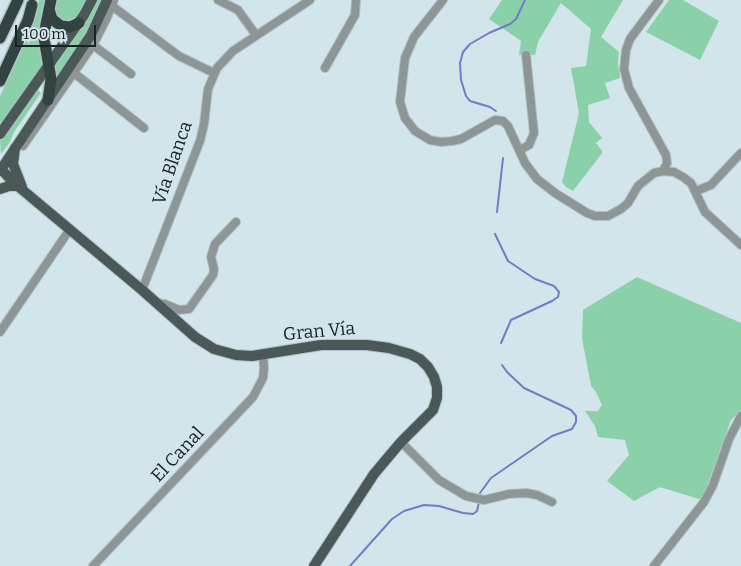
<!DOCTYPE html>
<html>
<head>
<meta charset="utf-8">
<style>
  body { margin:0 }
  #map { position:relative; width:741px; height:566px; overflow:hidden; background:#d2e5eb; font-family:Bitter,serif }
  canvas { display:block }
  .scale { position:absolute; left:15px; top:25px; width:81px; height:22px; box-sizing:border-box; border:2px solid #1b2224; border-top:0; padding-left:6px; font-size:15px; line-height:18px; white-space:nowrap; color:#1b2224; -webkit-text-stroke:4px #d2e5eb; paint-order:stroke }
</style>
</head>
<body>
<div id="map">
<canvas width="741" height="566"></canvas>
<div class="scale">100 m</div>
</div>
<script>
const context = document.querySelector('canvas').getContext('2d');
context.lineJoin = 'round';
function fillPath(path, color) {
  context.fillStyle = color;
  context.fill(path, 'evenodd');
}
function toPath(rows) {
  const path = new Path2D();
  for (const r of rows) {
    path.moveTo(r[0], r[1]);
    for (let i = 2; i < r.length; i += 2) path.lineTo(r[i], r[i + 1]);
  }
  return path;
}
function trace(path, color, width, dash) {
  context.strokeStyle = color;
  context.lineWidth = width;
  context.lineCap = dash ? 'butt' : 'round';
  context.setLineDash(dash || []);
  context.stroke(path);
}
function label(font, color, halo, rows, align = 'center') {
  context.font = font + ' Bitter,serif';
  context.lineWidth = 5;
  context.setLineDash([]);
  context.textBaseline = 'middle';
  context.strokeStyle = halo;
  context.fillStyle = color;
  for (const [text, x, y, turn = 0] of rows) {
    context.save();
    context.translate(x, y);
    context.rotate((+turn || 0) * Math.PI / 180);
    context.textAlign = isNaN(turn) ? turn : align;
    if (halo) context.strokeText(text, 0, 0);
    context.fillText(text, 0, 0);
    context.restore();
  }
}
fillPath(toPath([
  [39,0,48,0,45,66,0,124,0,96,34,23],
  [56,0,89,0,78,19,66,24,54,14],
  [96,0,104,0,96,20,56,82,54,65],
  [502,0,623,0,601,37,619,52,618,64,620,78,605,83,610,98,588,105,589,122,602,138,596,143,603,152,573,191,566,187,562,182,579,113,571,68,586,66,591,29,561,3,538,42,535,55,519,55,521,41,489,19],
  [669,0,683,0,719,21,700,60,646,32],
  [37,89,41,93,14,132,10,142,1,154,0,139],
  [637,277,741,323,741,410,731,420,702,500,660,487,634,501,607,481,629,455,625,440,598,437,595,426,585,411,598,411,602,405,596,392,591,386,582,338,583,310]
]), '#8ad0a9');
trace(toPath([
  [496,111,490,107,470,101,466,96,461,80,460,63,463,52,470,44,489,33,510,24,516,19,525,0],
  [497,212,503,158],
  [495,234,508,261,535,279,554,286,559,292,558,297,552,301,511,320,501,343],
  [480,493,491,478,552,436,572,429,576,422,576,416,571,410,524,388,507,372,502,365],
  [350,566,392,519,404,511,424,505,439,506,463,513,473,514,477,511,479,502]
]), '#717cc7', 2);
const minor = toPath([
  [218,0,238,10,256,35],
  [443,0,414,37,405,58,400,102,405,118,415,131,430,140,441,142,452,141,461,139,495,120,503,121,508,126,525,163,537,179,555,193,587,213,595,216,608,216,621,209,628,203,638,186,654,173,663,171,674,172,683,177,691,183,705,212,741,245],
  [659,0,630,39,626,50,624,69,629,88,666,155,667,163,663,171],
  [112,6,179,56,214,73],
  [93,45,131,74],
  [325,68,351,22,355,15,356,0],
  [74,73,144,128],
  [23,146,93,45,106,20,114,0],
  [520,150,529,145,534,133,526,55],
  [696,191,711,185,741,153],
  [142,290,200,141,204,124,208,89,217,68,233,51,310,0],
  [157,303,165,304,179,310,189,309,213,275,214,269,211,257,215,244,236,222],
  [0,332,70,229],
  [401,442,439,480,466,496,484,500,509,494,526,493,537,495,552,502],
  [93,566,253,397,263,378,264,368,263,354],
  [654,566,704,502,713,485,729,439,741,416]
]);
const major = toPath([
  [0,134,84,15,92,0],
  [15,148,13,164,22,187],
  [0,168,13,182,142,290,195,337,214,349,236,355,252,356,321,345,367,345,389,348,410,354,420,359,428,367,434,377,437,387,437,398,433,410,401,442,374,474,314,566],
  [0,171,91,35,107,0],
  [0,189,9,186,18,186]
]);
const highway = toPath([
  [49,9,52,19,61,26,70,27,79,23],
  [0,38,18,0],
  [0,81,28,20,32,5],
  [48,100,51,79,44,38,46,24,51,0]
]);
trace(minor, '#b1c2c7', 10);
trace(major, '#b1c2c7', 12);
trace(highway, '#b1c2c7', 14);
trace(minor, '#8e9695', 8);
trace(major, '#4a5957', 10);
trace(highway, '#334342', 11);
label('18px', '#1b2224', '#d2e5eb', [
  ["Vía Blanca",173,163,-71],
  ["Gran Vía",319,332,-5],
  ["El Canal",178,455,-47]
]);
</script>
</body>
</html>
